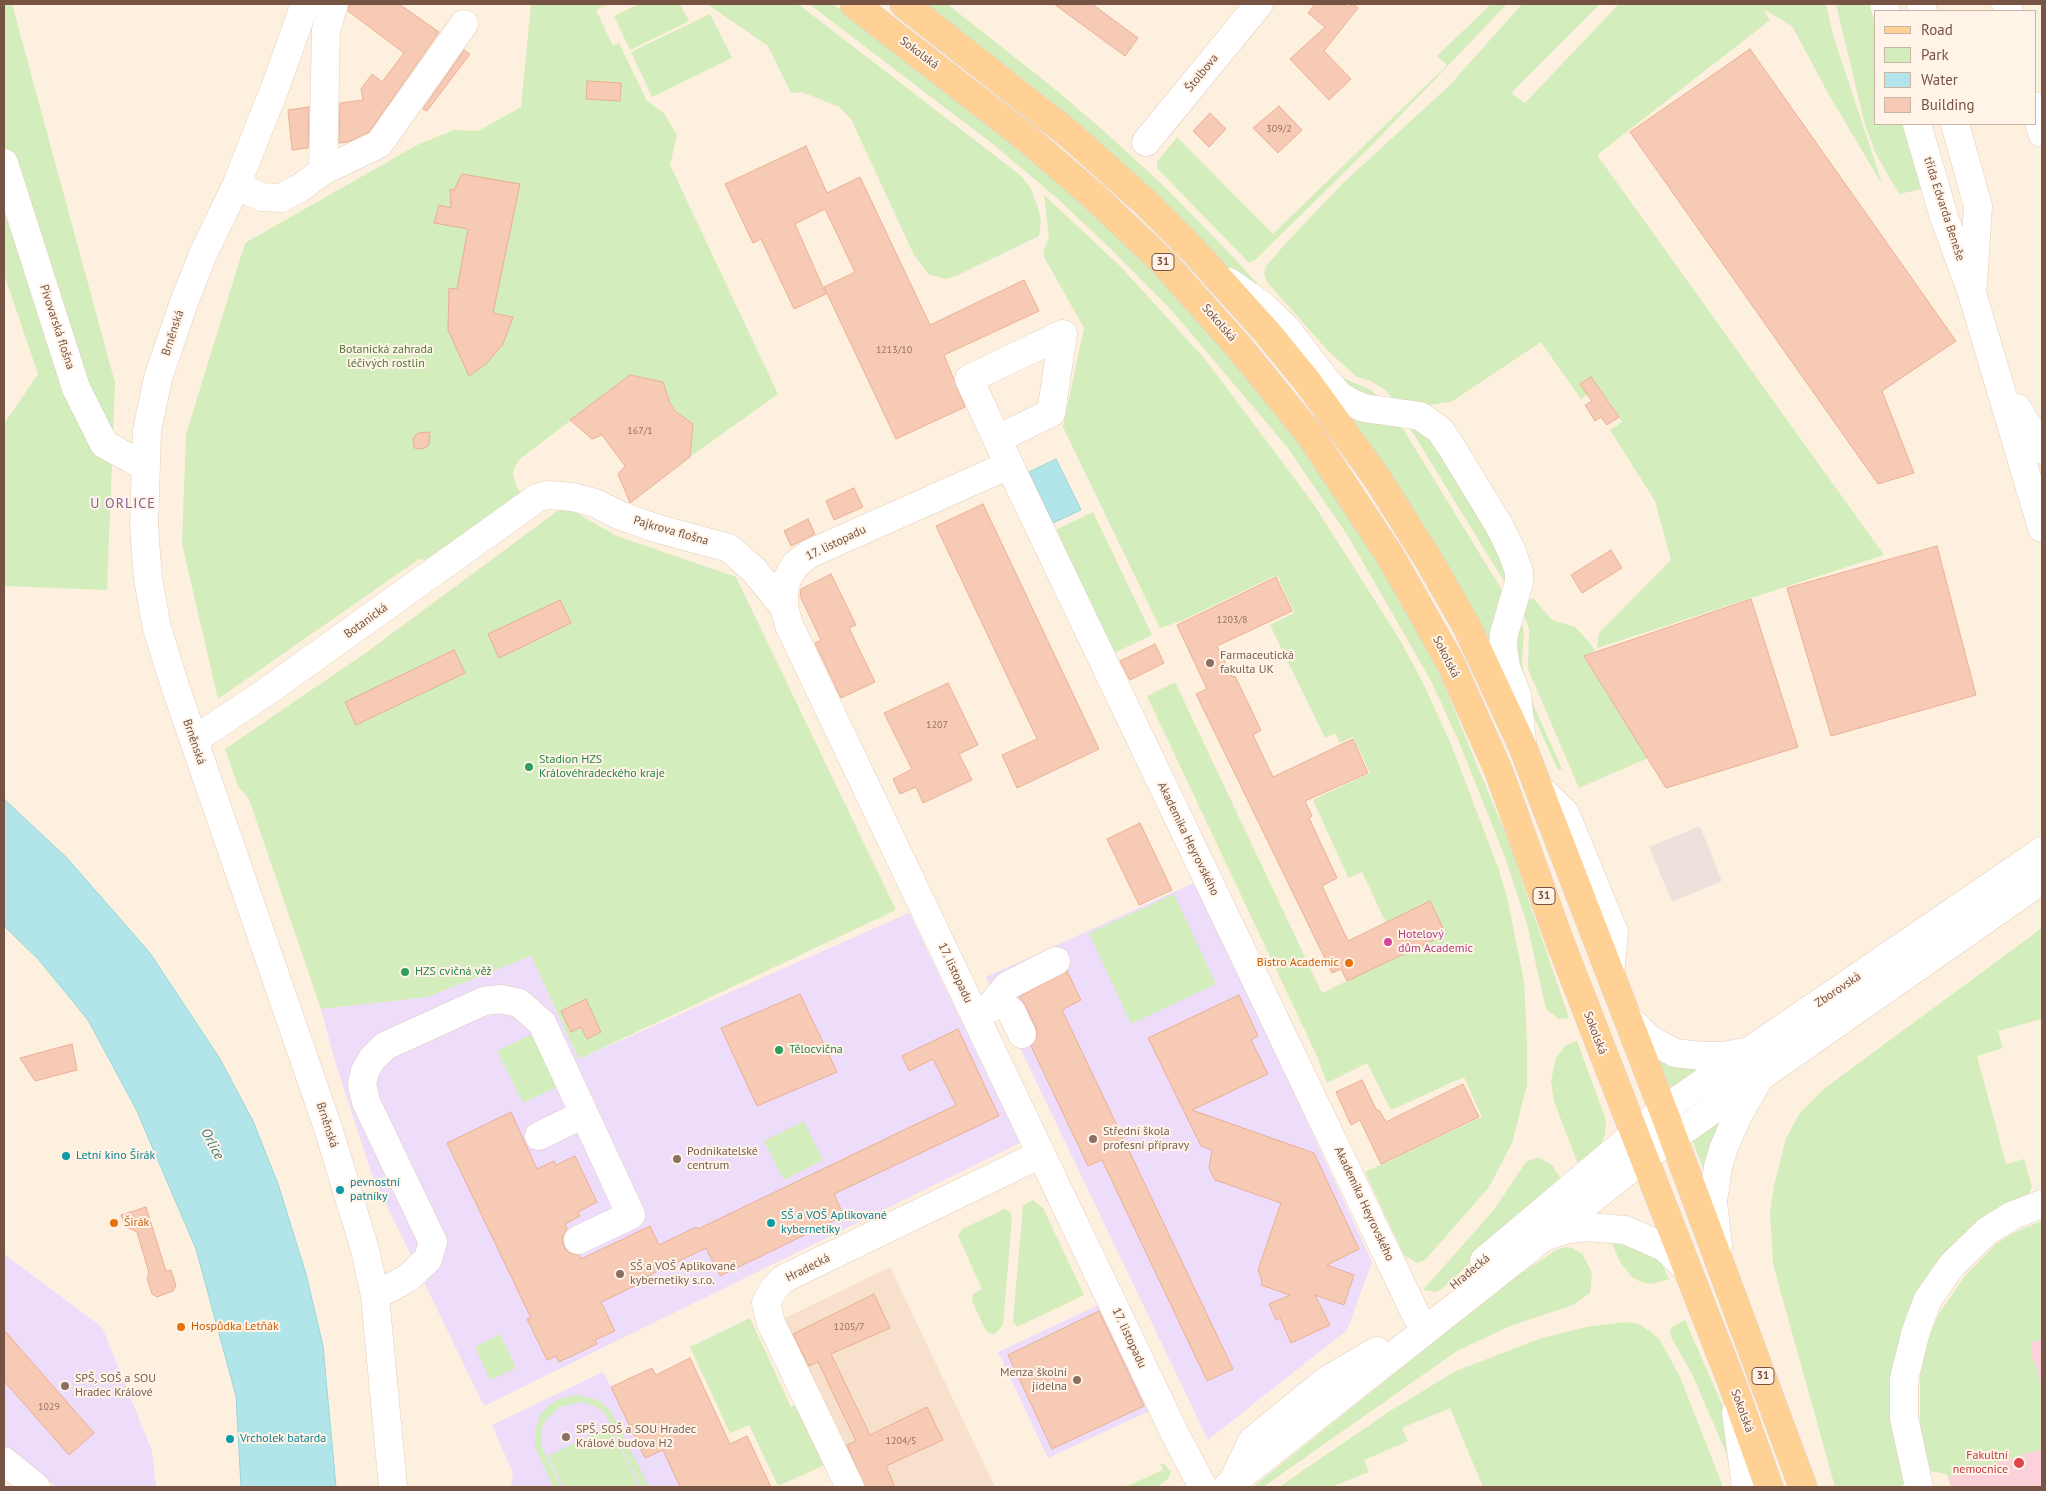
<!DOCTYPE html>
<html>
<head>
<meta charset="utf-8">
<style>
  body { margin:0 }
  #map { position:relative; width:2046px; height:1491px; overflow:hidden; background:#fef0df; font-family:"PT Sans",sans-serif }
  canvas { display:block }
  .frame { position:absolute; inset:0; border:5px solid #775344; pointer-events:none }
  .legend { position:absolute; left:1874px; top:10px; width:162px; height:115px; box-sizing:border-box; background:#fff4e7; border:1px solid #c9b4a6; margin:0; padding:6px 9px; list-style:none; font-size:15px; color:#775344 }
  .legend li { display:flex; align-items:center; gap:10px; height:25px }
  .legend b { width:25px; border:1px solid #c9b4a6 }
</style>
</head>
<body>
<div id="map">
<canvas width="2046" height="1491"></canvas>
<div class="frame"></div>
<ul class="legend">
<li><b style="height:6px;background:#ffd195"></b>Road</li>
<li><b style="height:14px;background:#d3edbc"></b>Park</li>
<li><b style="height:14px;background:#b2e5e9"></b>Water</li>
<li><b style="height:14px;background:#f6cab4"></b>Building</li>
</ul>
</div>
<script>
const context = document.querySelector('canvas').getContext('2d');
context.lineJoin = 'round';
function fillPath(path, color) {
  context.fillStyle = color;
  context.fill(path, 'evenodd');
}
function toPath(rows) {
  const path = new Path2D();
  for (const r of rows) {
    path.moveTo(r[0], r[1]);
    for (let i = 2; i < r.length; i += 2) path.lineTo(r[i], r[i + 1]);
  }
  return path;
}
function trace(path, color, width, dash) {
  context.strokeStyle = color;
  context.lineWidth = width;
  context.lineCap = dash ? 'butt' : 'round';
  context.setLineDash(dash || []);
  context.stroke(path);
}
function label(font, color, halo, rows, align = 'center') {
  context.font = font + ' "PT Sans",sans-serif';
  context.lineWidth = 4;
  context.setLineDash([]);
  context.textBaseline = 'middle';
  context.strokeStyle = halo;
  context.fillStyle = color;
  for (const [text, x, y, turn = 0] of rows) {
    context.save();
    context.translate(x, y);
    context.rotate((+turn || 0) * Math.PI / 180);
    context.textAlign = isNaN(turn) ? turn : align;
    if (halo) context.strokeText(text, 0, 0);
    context.fillText(text, 0, 0);
    context.restore();
  }
}
fillPath(toPath([
  [890,1267,995,1487,854,1487,777,1322]
]), '#f7e1cd');
fillPath(toPath([
  [1700,826,1722,881,1672,902,1649,847]
]), '#ece2db');
fillPath(toPath([
  [1196,882,1372,1262,1347,1330,1208,1440,986,977],
  [909,913,1020,1143,484,1406,372,1175,335,1061,321,1009,427,997,531,956,579,1059],
  [4,1254,102,1327,152,1451,156,1487,56,1487,4,1445],
  [1105,1302,1156,1408,1048,1458,998,1352],
  [690,1358,720,1422,712,1426,723,1448,747,1436,771,1487,511,1487,513,1473,492,1425,603,1372,611,1387,652,1368,656,1375]
]), '#eddcfa');
fillPath(toPath([
  [2042,1339,2042,1389,2035,1362,2033,1363,2030,1342],
  [2042,1449,2042,1487,1951,1487,1948,1477]
]), '#fdd1d9');
fillPath(toPath([
  [4,4,12,4,115,383,107,590,4,586,4,424,38,374,4,274],
  [531,4,608,4,596,10,613,46,619,43,647,101,664,113,677,135,670,165,778,394,690,457,693,424,675,411,670,403,663,382,630,375,520,459,514,468,513,475,516,485,523,497,432,561,419,559,218,699,182,544,186,434,245,243,417,145,454,130,478,131,521,107],
  [639,4,680,4,689,21,630,50,614,16],
  [707,4,798,4,1020,175,1030,187,1037,204,1041,220,1039,236,956,276,946,279,928,274,914,255,851,119,839,107,802,92,791,93,768,46],
  [809,4,833,4,974,111,1055,178,1138,255,1187,306,1295,435,1352,518,1421,636,1440,675,1510,845,1569,1018,1559,1019,1546,1009,1527,924,1506,860,1459,742,1431,681,1348,536,1287,447,1173,312,1116,254,1058,199,994,145],
  [926,4,947,4,1050,85,1105,132,1165,187,1237,261,1341,377,1371,390,1382,400,1339,383,1159,197,1041,93],
  [1491,4,1507,4,1373,144,1254,261,1249,263,1157,168,1157,162,1177,137,1273,234,1447,65,1437,56],
  [1522,4,1600,4,1511,93,1525,103,1619,4,1826,4,1834,38,1883,186,1829,95,1792,26,1763,9,1770,20,1597,155,1884,555,1597,648,1599,633,1671,560,1655,501,1610,430,1622,422,1598,387,1581,399,1541,342,1451,402,1420,406,1393,399,1385,390,1371,381,1357,377,1328,351,1267,282,1264,272,1267,265,1286,243,1344,182,1449,86],
  [1836,4,1869,4,1875,24,1875,124,1903,124,1922,189,1899,194,1877,156,1865,125],
  [710,14,732,58,652,97,631,52],
  [1044,195,1120,266,1205,359,1313,503,1400,640,1422,681,1451,744,1499,870,1507,897,1524,981,1527,1044,1527,1085,1512,1143,1489,1187,1433,1251,1425,1260,1417,1263,1404,1255,1365,1172,1482,1117,1464,1077,1391,1110,1367,1063,1327,1083,1316,1054,1147,696,1175,682,1322,993,1446,934,1386,923,1362,872,1348,878,1347,875,1313,800,1370,773,1353,737,1340,743,1335,733,1325,738,1270,625,1294,613,1277,575,1181,621,1160,628,1063,427,1084,328,1044,257,1044,249,1049,237],
  [1348,416,1400,424,1505,595,1491,648],
  [1408,425,1429,434,1500,543,1508,588],
  [564,506,617,536,736,577,896,910,579,1059,531,956,427,997,321,1009,249,799,238,786,225,749,367,652],
  [1093,512,1152,635,1110,655,1051,532],
  [1533,598,1552,620,1575,627,1590,643,1595,651,1584,656,1648,758,1579,788,1528,669,1529,628,1523,613,1528,600],
  [1521,619,1524,633,1522,660,1525,686,1562,769,1558,770,1522,691,1514,654],
  [1174,894,1216,984,1131,1024,1089,933],
  [2042,928,2042,1019,1998,1031,2003,1048,1977,1056,2006,1164,2024,1159,2032,1187,2028,1196,1918,1302,1909,1477,1900,1487,1835,1487,1773,1264,1770,1213,1774,1185,1786,1139,1799,1114,1825,1088],
  [532,1034,559,1086,523,1103,497,1051],
  [1577,1041,1606,1120,1605,1134,1598,1152,1579,1167,1554,1101,1551,1081,1556,1058,1566,1045],
  [1658,1058,1705,1064,1671,1089],
  [1723,1119,1704,1170,1692,1140],
  [804,1121,823,1160,784,1180,764,1141],
  [1538,1157,1552,1165,1561,1179,1442,1289,1436,1292,1423,1290,1493,1211,1526,1162],
  [1033,1200,1043,1208,1084,1295,1017,1327,1013,1321,1023,1206],
  [1005,1209,1010,1212,1012,1218,1003,1325,995,1334,988,1333,985,1329,972,1301,973,1294,982,1289,958,1236,962,1229],
  [2042,1221,2042,1339,2030,1343,2033,1362,2035,1362,2042,1389,2042,1449,1948,1477,1946,1474,1930,1471,1920,1425,1920,1375,1928,1340,1938,1315,1965,1276,1996,1244,2015,1232],
  [1610,1239,1655,1255,1663,1266,1669,1279,1651,1284,1641,1282,1632,1277,1620,1262],
  [1565,1247,1572,1248,1582,1254,1592,1272,1590,1293,1573,1305,1510,1326,1457,1351,1263,1487,1253,1487,1508,1282,1556,1250],
  [750,1318,791,1407,802,1402,831,1462,778,1486,749,1425,730,1433,690,1347],
  [1685,1320,1725,1411,1733,1469,1692,1374,1671,1337,1670,1332,1672,1327],
  [1626,1322,1639,1324,1651,1332,1659,1339,1667,1353,1680,1377,1723,1487,1483,1487,1450,1408,1402,1428,1408,1441,1364,1460,1369,1472,1331,1487,1279,1487,1390,1411,1456,1371,1539,1339,1586,1327],
  [500,1334,516,1368,490,1380,475,1347],
  [578,1395,598,1400,610,1410,649,1487,641,1487,605,1414,597,1407,582,1402,559,1407,546,1420,542,1428,542,1447,561,1487,553,1487,535,1447,536,1427,540,1415,548,1406,559,1399],
  [610,1426,639,1487,563,1487,548,1456],
  [1160,1464,1164,1464,1171,1472,1168,1479,1157,1487,1125,1487,1163,1470]
]), '#d3edbc');
const water = toPath([
  [1056,459,1081,510,1053,523,1029,472,1056,459],
  [4,799,67,858,150,953,220,1059,253,1121,278,1184,306,1274,323,1346,336,1487,241,1487,236,1396,196,1249,136,1109,88,1020,39,960,4,926,4,799]
]);
fillPath(water, '#b2e5e9');
trace(water, '#97d6dc', 1);
const building = toPath([
  [349,4,399,4,439,32,369,132,348,142,339,143,340,103,363,100,361,89,372,74,382,82,404,53,348,11,349,4],
  [1054,4,1092,4,1138,38,1125,56,1054,4],
  [1315,4,1343,4,1347,7,1353,4,1358,8,1324,51,1351,79,1329,100,1290,59,1325,27,1308,13,1315,4],
  [1750,49,1956,341,1882,391,1914,473,1878,484,1630,132,1750,49],
  [464,50,470,54,427,111,423,109,464,50],
  [587,81,621,83,620,101,586,99,587,81],
  [1279,106,1302,130,1278,153,1253,128,1279,106],
  [309,107,308,148,292,150,288,110,309,107],
  [1210,113,1226,129,1209,147,1193,131,1210,113],
  [806,146,827,193,860,177,930,325,1024,280,1039,311,944,355,965,407,896,439,824,287,855,272,825,209,795,224,826,294,794,309,761,239,753,243,725,184,806,146],
  [462,174,520,184,493,313,513,317,503,344,486,364,469,376,448,330,449,288,457,289,468,229,434,223,439,205,451,208,450,189,454,190,462,174],
  [630,375,663,382,670,403,675,411,693,424,690,457,630,503,618,474,625,466,602,435,592,439,570,420,630,375],
  [1591,377,1619,417,1607,425,1601,417,1595,421,1585,405,1592,401,1580,384,1591,377],
  [430,432,429,445,423,449,414,448,413,438,418,433,430,432],
  [854,488,863,507,834,520,826,501,854,488],
  [983,504,1099,749,1017,788,1002,755,1037,739,936,526,983,504],
  [808,519,815,534,791,546,784,531,808,519],
  [1937,546,1976,695,1831,736,1787,588,1937,546],
  [1611,550,1622,568,1582,593,1571,575,1611,550],
  [831,574,856,625,849,628,875,682,841,698,815,643,821,640,800,596,801,589,831,574],
  [1276,577,1292,611,1217,646,1232,677,1235,676,1261,730,1253,735,1273,777,1353,739,1368,773,1305,801,1312,816,1309,818,1337,878,1322,886,1348,941,1430,901,1446,934,1347,981,1341,969,1332,973,1196,694,1207,689,1177,625,1276,577],
  [1751,599,1798,747,1666,788,1584,656,1751,599],
  [560,600,571,623,499,658,488,634,560,600],
  [1155,644,1164,663,1130,680,1120,661,1155,644],
  [454,650,465,673,356,725,345,702,454,650],
  [948,683,978,745,959,754,972,780,923,803,916,787,900,794,893,779,912,769,884,713,948,683],
  [1140,823,1172,890,1139,905,1107,839,1140,823],
  [1067,971,1081,1000,1062,1010,1233,1369,1207,1381,1102,1160,1088,1166,1031,1046,1037,1036,1036,1028,1025,1004,1019,997,1067,971],
  [800,994,837,1072,757,1106,721,1028,800,994],
  [1239,995,1258,1036,1251,1040,1268,1074,1192,1110,1314,1153,1359,1249,1327,1265,1354,1275,1344,1305,1315,1295,1330,1325,1291,1343,1280,1318,1276,1320,1269,1304,1290,1295,1261,1285,1262,1281,1258,1270,1281,1203,1215,1180,1209,1168,1212,1150,1201,1146,1148,1038,1239,995],
  [586,999,601,1032,587,1039,581,1027,571,1032,561,1011,586,999],
  [958,1029,999,1116,834,1194,844,1216,720,1276,706,1248,642,1279,643,1282,601,1302,615,1331,595,1340,597,1344,559,1362,556,1356,547,1360,527,1319,531,1318,447,1143,511,1112,537,1169,554,1161,556,1165,575,1156,597,1202,578,1212,580,1216,565,1224,567,1229,562,1239,564,1247,569,1253,579,1255,581,1259,650,1226,659,1245,696,1227,698,1229,956,1105,933,1059,909,1071,902,1056,958,1029],
  [72,1044,77,1070,35,1081,20,1058,72,1044],
  [1362,1080,1377,1111,1379,1110,1386,1122,1463,1084,1479,1117,1381,1164,1360,1120,1351,1125,1336,1092,1362,1080],
  [146,1207,166,1271,171,1270,176,1286,173,1291,157,1297,152,1294,147,1278,149,1273,137,1232,125,1226,121,1215,146,1207],
  [874,1294,890,1328,831,1354,870,1435,927,1407,943,1440,886,1466,895,1487,865,1487,847,1445,856,1441,818,1362,809,1366,793,1334,874,1294],
  [1099,1311,1144,1406,1052,1449,1008,1355,1099,1311],
  [4,1330,94,1433,69,1455,4,1381,4,1330],
  [690,1358,730,1444,747,1436,771,1487,680,1487,663,1450,645,1458,611,1387,652,1368,656,1375,690,1358]
]);
fillPath(building, '#f6cab4');
trace(building, '#ebaf93', 1);
const minor = toPath([
  [305,4,275,88,236,186,203,254,183,305,158,378,147,431,144,526,148,579,157,628,175,686,329,1131,365,1250,375,1296,393,1487],
  [1884,4,1886,11],
  [1921,4,1923,11],
  [2006,4,2009,11],
  [2035,106,2042,133],
  [1917,124,1944,217,1972,293,2042,528],
  [1955,124,1978,206,1973,284],
  [1146,142,1259,4],
  [4,163,76,388,104,444,144,466],
  [323,171,326,30,334,4],
  [236,186,262,197,281,198,300,188,323,171,379,144,464,24],
  [1229,282,1263,306,1286,328,1328,383,1340,396,1350,402,1364,408,1420,416,1440,430,1452,448,1500,527,1512,552,1519,572,1519,582,1504,634,1503,648,1506,667,1517,695,1522,741],
  [2017,408,2042,450],
  [997,439,969,379,1063,334,1051,413,997,439,1417,1317],
  [1009,465,809,554,795,565,787,579,784,591,784,607,789,625,1041,1154,1176,1436,1203,1487],
  [194,740,269,690,537,498,548,495,573,497,595,503,619,515,655,528,729,548,754,570,784,607],
  [1538,787,1565,813,1614,932,1610,973],
  [997,1000,1011,1011,1022,1034],
  [975,1016,989,1009,1007,986,1056,961],
  [1628,1018,1649,1039,1675,1053,1702,1056,1724,1056,1744,1052],
  [539,1136,584,1114],
  [1550,1235,1565,1230,1587,1227,1625,1230,1664,1247,1687,1269],
  [1718,1245,1713,1201,1718,1167,1724,1147,1738,1115,1757,1082],
  [1484,1261,1663,1110,2042,851],
  [375,1296,408,1278,428,1259,433,1242,366,1102,362,1085,365,1071,372,1059,385,1046,484,1001,501,999,519,1003,542,1023,631,1215,578,1240],
  [1736,1412,1746,1487],
  [4,1461,36,1487],
  [1235,1477,1252,1441,1327,1380,1377,1351],
  [850,1487,771,1323,766,1303,773,1290,783,1279,1041,1154],
  [1227,1487,1644,1158,2042,880],
  [1919,1487,1904,1418,1904,1379,1916,1331,1928,1299,1952,1265,1987,1231,2013,1215,2042,1204]
]);
const major = toPath([
  [854,4,1029,140,1097,199,1164,263,1238,346,1311,436,1389,554,1450,662,1499,772,1560,942,1733,1386,1769,1487],
  [904,4,1069,134,1146,203,1193,250,1266,331,1307,381,1377,478,1428,559,1467,627,1522,745,1663,1110,1803,1487]
]);
trace(minor, '#e5cdbd', 29);
trace(major, '#dcd2ce', 29);
trace(minor, '#fff', 28);
trace(major, '#ffd195', 28);
for (const [x, y, r, color] of [
  [1210,663,5,"#8d6e63"],
  [529,767,5,"#2e9e5b"],
  [1388,942,5,"#d1479c"],
  [1349,963,5,"#e8710a"],
  [405,972,5,"#2e9e5b"],
  [779,1050,5,"#2e9e5b"],
  [1093,1139,5,"#8d6e63"],
  [66,1156,5,"#0f9aa8"],
  [677,1159,5,"#8d6e63"],
  [340,1190,5,"#0f9aa8"],
  [114,1223,5,"#e8710a"],
  [771,1223,5,"#0f9aa8"],
  [620,1274,5,"#8d6e63"],
  [181,1327,5,"#e8710a"],
  [1077,1380,5,"#8d6e63"],
  [65,1386,5,"#8d6e63"],
  [566,1437,5,"#8d6e63"],
  [230,1439,5,"#0f9aa8"],
  [2019,1463,6,"#e0444e"]
]) {
  const dot = new Path2D();
  dot.arc(x, y, r, 0, 2 * Math.PI);
  context.fillStyle = color;
  context.fill(dot);
  trace(dot, '#fff4e7', 2);
}
label('10px', '#977160', null, [
  ["309/2",1279,129],
  ["1213/10",894,350],
  ["167/1",640,431],
  ["1203/8",1232,620],
  ["1207",937,725],
  ["1205/7",849,1327],
  ["1029",49,1407],
  ["1204/5",901,1441]
]);
for (const [x, y, w] of [
  [1163,262,22],
  [1544,896,22],
  [1763,1376,22]
]) {
  const box = new Path2D();
  box.roundRect(x - w / 2, y - 8.5, w, 17, 4);
  context.fillStyle = '#fff4e7';
  context.fill(box);
  trace(box, '#775344', 1);
}
label('bold 11px', '#775344', null, [
  ["31",1163,262],
  ["31",1544,896],
  ["31",1763,1376]
]);
label('12px', '#775344', '#fff4e7', [
  ["Sokolská",919,53,37],
  ["Štolbova",1202,73,-51],
  ["třída Edvarda Beneše",1944,209,72],
  ["Sokolská",1219,323,49],
  ["Pivovarská flošna",57,327,72],
  ["Brněnská",173,333,-72],
  ["Pajkrova flošna",671,531,16],
  ["17. listopadu",836,543,-26],
  ["Botanická",366,621,-36],
  ["Sokolská",1446,657,63],
  ["Brněnská",194,742,71],
  ["Akademika Heyrovského",1188,839,64],
  ["17. listopadu",955,973,65],
  ["Zborovská",1838,990,-34],
  ["Sokolská",1595,1033,69],
  ["Brněnská",327,1125,72],
  ["Akademika Heyrovského",1364,1204,65],
  ["Hradecká",808,1268,-27],
  ["Hradecká",1470,1272,-40],
  ["17. listopadu",1129,1338,65],
  ["Sokolská",1742,1411,70]
]);
label('12px', '#4f7839', '#fff4e7', [
  ["Botanická zahrada",386,350],
  ["léčivých rostlin",386,364]
]);
label('12px', '#785e54', '#fff4e7', [
  ["Farmaceutická",1220,656],
  ["fakulta UK",1220,670],
  ["Střední škola",1103,1132],
  ["profesní přípravy",1103,1146],
  ["Podnikatelské",687,1152],
  ["centrum",687,1166],
  ["SŠ a VOŠ Aplikované",630,1267],
  ["kybernetiky s.r.o.",630,1281],
  ["Menza školní",1067,1373,"right"],
  ["jídelna",1067,1387,"right"],
  ["SPŠ, SOŠ a SOU",75,1379],
  ["Hradec Králové",75,1393],
  ["SPŠ, SOŠ a SOU Hradec",576,1430],
  ["Králové budova H2",576,1444]
], 'left');
label('12px', '#27864d', '#fff4e7', [
  ["Stadion HZS",539,760],
  ["Královéhradeckého kraje",539,774],
  ["HZS cvičná věž",415,972],
  ["Tělocvična",789,1050]
], 'left');
label('12px', '#b23c85', '#fff4e7', [
  ["Hotelový",1398,935],
  ["dům Academic",1398,949]
], 'left');
label('12px', '#c56008', '#fff4e7', [
  ["Bistro Academic",1339,963,"right"],
  ["Širák",124,1223],
  ["Hospůdka Letňák",191,1327]
], 'left');
label('12px', '#0d838f', '#fff4e7', [
  ["Letní kino Širák",76,1156],
  ["pevnostní",350,1183],
  ["patníky",350,1197],
  ["SŠ a VOŠ Aplikované",781,1216],
  ["kybernetiky",781,1230],
  ["Vrcholek batarda",240,1439]
], 'left');
label('12px', '#be3a42', '#fff4e7', [
  ["Fakultní",2008,1456],
  ["nemocnice",2008,1470]
], 'right');
context.letterSpacing = '1px';
label('14px', '#835f9b', '#fff4e7', [
  ["U ORLICE",123,504]
]);
context.letterSpacing = '0px';
label('italic 14px', '#37777e', '#fff4e7', [
  ["Orlice",212,1144,62]
]);
</script>
</body>
</html>
